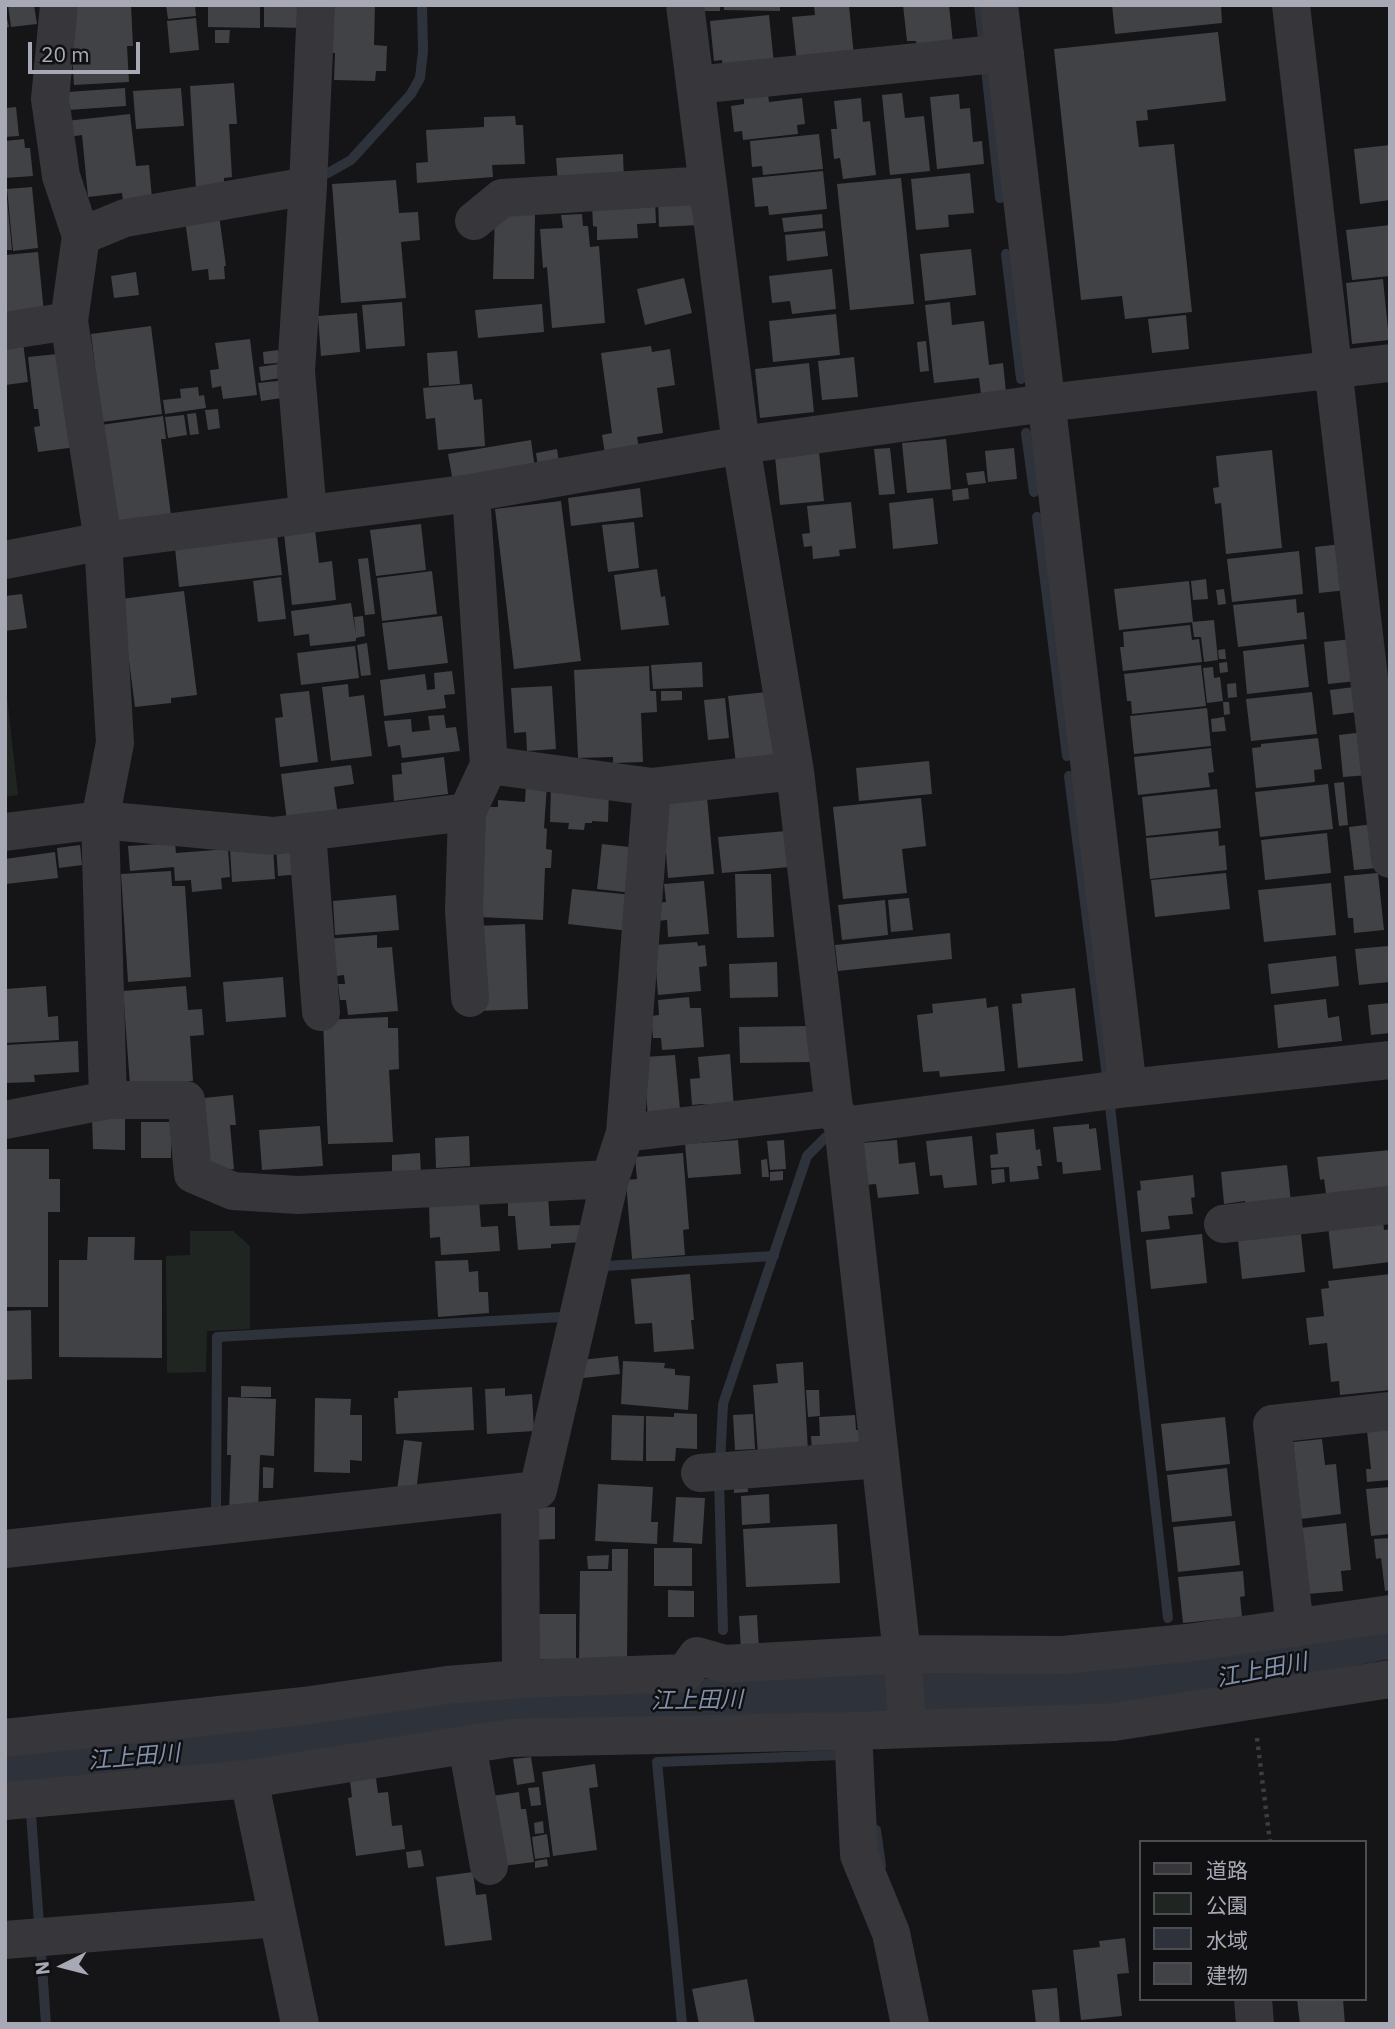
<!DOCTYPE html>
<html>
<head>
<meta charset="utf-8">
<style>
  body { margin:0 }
  #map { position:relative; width:1395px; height:2029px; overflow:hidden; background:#151416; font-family:"IBM Plex Sans","Noto Sans JP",sans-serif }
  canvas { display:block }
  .frame { position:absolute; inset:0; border:7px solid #a7a9b5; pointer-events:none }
  .legend { position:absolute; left:1139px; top:1840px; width:228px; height:161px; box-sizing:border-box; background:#100f11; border:2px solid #4c4d53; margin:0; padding:9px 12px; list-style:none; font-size:21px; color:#a7a9b5 }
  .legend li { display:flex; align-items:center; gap:14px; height:35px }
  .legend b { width:35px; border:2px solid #4c4d53 }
  .north { position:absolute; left:28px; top:1931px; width:70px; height:70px; -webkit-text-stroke:5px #100f11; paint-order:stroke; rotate:264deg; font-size:19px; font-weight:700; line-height:28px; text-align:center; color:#a7a9b5 }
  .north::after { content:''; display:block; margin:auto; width:24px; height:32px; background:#a7a9b5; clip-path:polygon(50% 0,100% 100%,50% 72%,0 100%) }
  .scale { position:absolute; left:28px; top:42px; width:112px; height:32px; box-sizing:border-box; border:4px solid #a7a9b5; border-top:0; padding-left:9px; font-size:21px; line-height:24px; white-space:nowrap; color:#a7a9b5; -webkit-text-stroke:5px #100f11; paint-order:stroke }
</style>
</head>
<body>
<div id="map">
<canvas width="1395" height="2029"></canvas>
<div class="frame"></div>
<ul class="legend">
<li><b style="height:9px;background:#36363b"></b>道路</li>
<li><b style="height:19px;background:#1f2621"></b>公園</li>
<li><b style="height:19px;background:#2e333b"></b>水域</li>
<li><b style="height:19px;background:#414246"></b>建物</li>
</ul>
<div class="north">N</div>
<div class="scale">20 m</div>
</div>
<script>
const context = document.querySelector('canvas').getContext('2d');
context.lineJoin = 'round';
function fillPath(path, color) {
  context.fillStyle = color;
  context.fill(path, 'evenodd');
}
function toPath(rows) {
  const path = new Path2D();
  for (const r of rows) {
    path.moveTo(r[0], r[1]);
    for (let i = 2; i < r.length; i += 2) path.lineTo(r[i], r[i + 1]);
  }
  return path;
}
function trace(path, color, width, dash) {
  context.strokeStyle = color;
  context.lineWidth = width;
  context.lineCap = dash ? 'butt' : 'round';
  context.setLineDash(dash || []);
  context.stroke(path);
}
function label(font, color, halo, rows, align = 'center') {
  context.font = font + ' "IBM Plex Sans","Noto Sans JP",sans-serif';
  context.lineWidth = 5;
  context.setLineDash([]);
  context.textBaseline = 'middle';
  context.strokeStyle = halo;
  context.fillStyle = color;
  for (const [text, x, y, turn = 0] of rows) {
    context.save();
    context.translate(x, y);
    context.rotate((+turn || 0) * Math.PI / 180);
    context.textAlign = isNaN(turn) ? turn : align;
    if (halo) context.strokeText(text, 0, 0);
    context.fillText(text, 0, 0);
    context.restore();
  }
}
fillPath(toPath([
  [5,679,18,795,5,797],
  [190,1231,233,1231,250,1246,250,1329,207,1331,206,1372,167,1373,166,1256,190,1255]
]), '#1f2621');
fillPath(toPath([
  [1390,1626,1390,1659,1181,1698,1100,1707,239,1766,5,1789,5,1752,543,1686,885,1671]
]), '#2e333b');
trace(toPath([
  [979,5,983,40],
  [986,69,1000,198],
  [328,173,351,160,411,94,420,78,423,51,422,5],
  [1006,254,1021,379],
  [1026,433,1034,492],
  [1037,517,1067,756],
  [1069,776,1107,1077],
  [1110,1106,1168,1618],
  [603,1272,605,1266,774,1256],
  [720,1464,723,1404,807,1156,826,1137],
  [719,1479,723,1630],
  [209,1515,216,1514,217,1337,561,1317],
  [31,1814,39,1924],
  [876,1830,881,1866],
  [41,1952,46,2024],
  [682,2024,657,1762,841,1755]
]), '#2e333b', 10);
fillPath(toPath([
  [8,5,34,5,37,24,11,27],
  [83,5,131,5,133,46,127,46,129,82,74,85,69,9],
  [166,5,195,5,196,16,168,19],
  [208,5,260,5,260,28,208,27],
  [264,5,303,5,303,28,264,27],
  [330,5,375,5,374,45,387,46,386,71,376,71,375,81,334,80,335,53,328,53],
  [701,5,720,5,720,11,701,11],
  [724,5,780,5,780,11,724,10],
  [814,5,849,5,854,57,797,63,792,17,815,15],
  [903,5,949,5,953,43,917,47,916,41,907,41],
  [1112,5,1221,5,1222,23,1115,34],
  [5,10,9,27,5,28],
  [769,15,774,64,723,70,722,60,714,61,710,21],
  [196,18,199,50,170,53,167,21],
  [215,30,230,30,229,43,215,43],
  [1218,32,1226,101,1147,110,1148,120,1136,121,1139,147,1174,144,1192,312,1125,319,1122,296,1081,300,1054,49],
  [234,83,237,124,229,124,232,177,224,178,224,187,196,189,190,86],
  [125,88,126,106,68,110,67,92],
  [181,88,184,126,136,129,133,91],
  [902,93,905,118,924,116,930,171,890,175,882,95],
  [768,94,769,102,802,98,805,124,797,125,798,134,743,140,742,131,734,132,731,106,744,104,744,97],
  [959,94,960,109,970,108,973,142,982,141,984,164,937,169,930,97],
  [861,98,863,122,870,121,876,175,843,179,840,158,834,159,831,129,837,129,834,101],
  [16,107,19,136,5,137,5,108],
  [130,114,136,166,149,165,152,198,123,201,122,193,88,197,82,135,68,137,66,121],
  [515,116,516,125,523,125,525,164,492,165,493,177,417,183,416,163,428,162,426,130,484,127,484,117],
  [819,134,823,169,763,175,762,166,752,167,750,141],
  [24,139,25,148,30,148,33,176,5,178,5,141],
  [1390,145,1390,200,1360,204,1354,149],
  [623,154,624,180,558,184,556,158],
  [823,171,827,209,769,215,768,206,755,207,752,178],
  [970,173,974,213,948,215,949,227,916,230,911,179],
  [901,178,914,304,850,310,837,184],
  [396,180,399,213,418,212,420,240,401,242,406,298,341,303,332,184],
  [32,187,38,248,13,251,7,189],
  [5,198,7,198,12,250,5,250],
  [698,198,700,225,659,227,658,200],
  [655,200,656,223,637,224,638,238,597,240,597,227,593,226,592,204],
  [495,212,535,213,534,279,493,279],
  [582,214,583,226,588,226,590,247,599,246,605,323,552,328,547,267,543,268,540,229,563,228,561,215],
  [822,214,823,228,784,232,782,218],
  [219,215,226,266,224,266,225,279,209,280,208,269,192,271,185,220],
  [1390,225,1390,276,1352,280,1346,230],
  [825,231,828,256,787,261,785,235],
  [971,249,976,295,925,301,920,254],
  [38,252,44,313,5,316,5,255],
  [832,269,836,309,792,314,790,301,772,303,769,276],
  [136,272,139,295,114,298,111,276],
  [684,278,692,313,645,325,637,289],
  [1383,279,1389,340,1352,344,1346,283],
  [402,302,405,346,366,349,362,305],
  [950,302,952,325,984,321,989,365,1003,363,1006,392,981,394,979,378,934,383,925,305],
  [542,304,544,332,478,338,475,310],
  [357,313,360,352,321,356,318,316],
  [836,314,840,355,773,362,769,321],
  [1186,315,1189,349,1152,353,1148,319],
  [151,326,162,414,102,422,91,334],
  [250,339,257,395,223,399,221,386,212,388,210,370,219,369,215,343],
  [926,341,929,371,920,372,917,342],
  [23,342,28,382,5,385,5,344],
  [651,346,652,352,670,349,675,385,657,388,663,433,637,437,639,449,605,454,602,435,612,433,601,353],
  [278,350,279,363,264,364,263,352],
  [457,351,460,384,429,386,427,353],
  [57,354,76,447,38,452,34,427,40,426,38,409,34,409,28,357],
  [854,357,858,397,822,400,818,361],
  [285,363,287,377,261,381,259,367],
  [809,363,814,412,760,418,755,369],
  [287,380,289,397,261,401,258,383],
  [472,384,474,400,482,399,485,446,438,450,435,418,426,419,423,388],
  [198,387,199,396,204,395,206,408,165,414,163,400,181,398,180,389],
  [218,409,220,428,208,430,205,410],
  [196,413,199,434,190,435,187,414],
  [184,415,187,435,168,438,165,417],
  [163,416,166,439,161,439,171,515,114,523,101,425],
  [946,439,951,489,907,493,902,443],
  [531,440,535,469,453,482,448,454],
  [890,448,895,494,879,495,874,449],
  [1014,448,1017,479,988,482,985,451],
  [557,449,559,463,538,467,536,453],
  [1272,450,1282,548,1226,554,1221,503,1215,504,1213,488,1219,487,1216,456],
  [819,452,824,501,780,505,775,457],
  [984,471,986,483,968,485,966,473],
  [640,488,643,517,571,526,568,498],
  [968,488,969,499,953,501,952,490],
  [933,498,938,544,893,549,889,503],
  [561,501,581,661,514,669,495,509],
  [851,502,856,548,839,550,840,556,813,559,812,546,804,547,802,534,810,533,807,506],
  [634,522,639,568,608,572,602,525],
  [421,524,426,570,376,576,370,530],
  [315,530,319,563,332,561,336,600,292,605,284,534],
  [277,535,282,575,179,587,175,548],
  [1342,544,1347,590,1319,593,1315,547],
  [1299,551,1303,594,1232,602,1227,559],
  [368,558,375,614,365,615,358,559],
  [657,569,661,597,665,596,669,625,621,630,614,575],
  [432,571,437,614,382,621,377,578],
  [281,577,286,619,258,622,253,581],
  [1206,579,1208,599,1193,600,1191,581],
  [1189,581,1193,622,1119,630,1114,589],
  [1224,589,1226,604,1218,605,1216,590],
  [184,591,197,695,171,698,171,703,135,707,121,599],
  [22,594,27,628,5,631,5,596],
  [1296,599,1297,613,1304,612,1307,639,1238,647,1233,605],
  [351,603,356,635,354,617,363,616,365,636,356,638,356,641,310,646,309,634,294,636,291,611],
  [442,616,448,663,388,670,382,623],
  [1214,620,1218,660,1204,662,1201,637,1194,637,1192,622],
  [1190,625,1192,640,1199,639,1202,662,1123,671,1120,647,1124,647,1123,632],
  [1352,639,1357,681,1328,684,1324,642],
  [367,643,371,675,361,676,357,645],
  [1304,644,1309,687,1247,694,1243,651],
  [355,646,359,678,301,685,297,653],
  [1225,649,1226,659,1219,659,1218,650],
  [702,662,703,687,653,689,651,665],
  [1227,662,1228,672,1220,673,1219,663],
  [1201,665,1206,706,1132,714,1131,701,1127,701,1124,674],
  [649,666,650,691,656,691,657,712,641,713,643,762,613,763,613,757,578,758,574,670],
  [1213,667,1214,678,1220,677,1223,701,1207,703,1203,668],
  [452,671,455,694,444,695,446,708,384,716,380,680,425,674,427,690,435,689,434,673],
  [1236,683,1237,697,1228,698,1227,684],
  [348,684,349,697,364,695,372,756,331,761,322,687],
  [552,686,556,749,527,751,526,732,514,733,511,688],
  [1354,687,1357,712,1333,715,1330,690],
  [309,691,318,762,280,767,275,718,283,717,280,694],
  [661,691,682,691,682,700,661,701],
  [767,692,774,760,736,764,728,696],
  [1312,692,1317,734,1251,741,1246,699],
  [725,698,729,738,708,740,704,700],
  [1223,702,1229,702,1230,714,1224,715],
  [1207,708,1211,746,1134,754,1130,716],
  [444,715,446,728,456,727,460,751,402,758,400,745,388,747,384,721,411,719,412,732,430,730,428,716],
  [1224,717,1226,731,1212,732,1211,719],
  [1364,732,1369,775,1343,777,1339,735],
  [1318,738,1322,769,1314,770,1315,782,1256,788,1252,748,1261,747,1261,744],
  [1211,748,1214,772,1208,773,1210,787,1138,795,1134,757],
  [444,757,448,794,394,801,392,775,402,774,401,763],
  [929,761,932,794,859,801,856,768],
  [351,765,354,784,334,787,338,815,287,821,281,774],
  [1344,782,1348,825,1339,826,1334,783],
  [526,784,547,785,544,828,547,829,546,849,552,850,551,868,545,868,543,920,479,917,486,807,498,807,498,800,525,802],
  [1328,784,1333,829,1260,837,1255,792],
  [551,785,609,790,608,822,592,821,592,823,585,823,584,830,568,829,569,823,550,822],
  [1217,789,1221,828,1146,836,1142,797],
  [707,797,714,874,668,878,662,801],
  [921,798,926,846,902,849,907,893,843,899,833,807],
  [1373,824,1377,868,1354,870,1349,827],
  [786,831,789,867,722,873,718,837],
  [1218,831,1219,846,1225,845,1227,870,1150,879,1146,838],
  [1327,833,1331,873,1265,880,1261,840],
  [175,843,176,853,228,849,230,877,221,878,222,889,192,892,191,880,175,881,174,867,130,871,128,846],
  [602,844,638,848,633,893,597,889],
  [80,845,82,865,59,868,57,848],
  [273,845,275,879,232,882,230,849],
  [300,845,302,874,278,876,276,846],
  [55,852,58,878,6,884,5,859],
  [171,871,172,886,185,886,191,977,128,982,121,874],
  [1226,873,1230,909,1155,917,1151,880],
  [1378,873,1384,930,1354,933,1353,918,1348,918,1344,876],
  [735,874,771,874,774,937,737,938],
  [704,881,709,934,668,937,667,920,656,921,655,903,666,902,664,884],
  [1331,883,1336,935,1264,942,1258,890],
  [572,889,633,895,629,931,568,924],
  [396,895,399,930,335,935,333,901],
  [909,898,913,930,891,932,888,900],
  [885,900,888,935,842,940,838,905],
  [525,924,528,1009,477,1011,474,926],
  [950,933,952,959,838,971,835,945],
  [377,935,377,948,392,947,398,1011,348,1015,346,1000,340,1000,338,984,345,984,344,975,329,977,326,939],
  [697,942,698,946,705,945,707,966,699,967,701,991,658,995,654,945],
  [1388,946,1390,982,1359,985,1355,949],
  [1336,956,1339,986,1271,994,1268,964],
  [777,962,778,997,730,998,729,964],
  [283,977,286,1017,226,1022,223,982],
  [46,986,48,1017,58,1016,59,1040,6,1043,5,989],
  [186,986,188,1010,202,1009,204,1035,190,1036,193,1081,130,1085,123,991],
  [1075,988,1083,1061,1018,1068,1012,1004,1022,1003,1021,994],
  [689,997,690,1008,701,1008,704,1047,662,1050,661,1038,653,1038,651,1016,659,1015,658,1000],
  [986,998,987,1008,998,1006,1005,1071,940,1077,939,1071,923,1072,917,1015,933,1013,932,1004],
  [1326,999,1328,1018,1339,1016,1342,1041,1278,1048,1274,1005],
  [1390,1003,1390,1033,1371,1035,1368,1005],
  [388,1017,388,1028,398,1028,399,1069,389,1070,393,1142,328,1144,323,1020],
  [810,1026,811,1062,740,1063,739,1027],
  [78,1041,79,1072,34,1075,35,1082,5,1083,5,1045],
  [730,1054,734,1109,702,1104,692,1105,690,1079,700,1078,698,1057],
  [675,1055,680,1109,648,1120,644,1057],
  [233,1095,236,1125,230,1125,234,1169,201,1173,194,1099],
  [92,1116,125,1117,125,1150,93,1149],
  [141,1122,171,1122,171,1158,141,1158],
  [1089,1124,1089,1129,1096,1128,1101,1170,1063,1174,1062,1162,1057,1162,1053,1127],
  [320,1126,323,1166,262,1170,259,1130],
  [1034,1129,1036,1150,1040,1149,1042,1166,1037,1166,1039,1179,1010,1182,1009,1167,991,1168,990,1155,998,1154,996,1133],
  [469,1136,470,1166,436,1168,435,1138],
  [972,1136,977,1185,944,1188,942,1175,930,1176,926,1141],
  [738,1140,741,1174,688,1178,685,1144],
  [784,1140,786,1169,770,1170,767,1141],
  [897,1140,899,1164,915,1162,919,1194,878,1198,876,1184,866,1185,861,1143],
  [5,1149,49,1149,49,1179,60,1179,60,1212,48,1212,48,1307,5,1307],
  [1390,1150,1390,1194,1327,1201,1324,1179,1320,1180,1317,1157],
  [420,1153,421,1175,392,1176,392,1155],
  [683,1153,689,1229,683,1230,685,1255,632,1259,626,1180,637,1179,635,1157],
  [767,1159,769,1177,762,1177,761,1160],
  [1287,1165,1291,1202,1246,1207,1245,1201,1224,1204,1221,1172],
  [1004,1169,1005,1182,992,1184,991,1170],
  [783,1171,783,1180,770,1181,770,1172],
  [1193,1175,1195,1197,1191,1198,1193,1214,1168,1216,1170,1229,1141,1232,1137,1191,1141,1190,1140,1181],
  [548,1196,550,1226,582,1225,583,1242,551,1244,551,1248,518,1250,515,1216,508,1216,508,1199],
  [479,1200,481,1227,498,1226,500,1251,441,1255,440,1237,430,1238,429,1203],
  [1383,1220,1384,1230,1390,1229,1390,1262,1333,1269,1328,1226],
  [1202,1234,1207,1283,1151,1289,1146,1240],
  [1301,1234,1305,1272,1242,1279,1238,1240],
  [88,1237,135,1237,134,1260,162,1260,162,1358,59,1357,59,1260,87,1260],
  [468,1260,469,1272,478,1271,479,1292,488,1292,489,1313,438,1317,435,1261],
  [690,1274,694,1320,691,1320,694,1349,654,1352,652,1323,635,1324,631,1279],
  [1390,1274,1390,1390,1340,1395,1339,1381,1331,1382,1327,1343,1309,1345,1306,1318,1324,1316,1321,1289,1329,1288,1328,1281],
  [31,1310,32,1379,5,1380,5,1311],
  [618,1356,620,1374,583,1378,581,1360],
  [623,1361,665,1363,664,1368,675,1369,675,1375,690,1376,688,1410,621,1404],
  [803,1362,808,1451,758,1454,753,1385,778,1383,776,1364],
  [241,1386,271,1387,271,1397,241,1397],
  [472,1387,474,1430,396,1434,394,1398,398,1398,398,1391],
  [505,1388,505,1396,532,1394,534,1431,487,1434,485,1389],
  [806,1390,819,1390,820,1416,808,1417],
  [228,1397,276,1399,274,1456,260,1455,258,1513,229,1512,231,1455,227,1455],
  [315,1398,351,1399,350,1415,362,1415,362,1461,350,1460,350,1473,314,1472],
  [674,1413,697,1414,697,1449,676,1448,675,1461,646,1461,646,1416,674,1417],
  [753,1414,755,1449,735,1450,733,1415],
  [612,1415,644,1416,643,1461,611,1460],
  [855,1415,856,1430,862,1430,857,1451,812,1451,811,1436,820,1436,819,1417],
  [1225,1417,1230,1464,1166,1471,1161,1424],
  [1390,1429,1390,1480,1367,1482,1366,1469,1371,1469,1367,1431],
  [1322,1439,1325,1465,1336,1464,1341,1514,1301,1519,1293,1442],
  [404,1440,422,1442,416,1493,397,1490],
  [263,1467,274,1468,273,1488,263,1488],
  [1227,1468,1232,1516,1172,1522,1167,1475],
  [747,1482,748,1492,734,1493,734,1483],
  [598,1484,653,1487,651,1522,658,1522,657,1544,595,1541],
  [1390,1487,1390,1534,1371,1536,1366,1489],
  [769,1494,770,1523,742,1525,741,1496],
  [676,1497,705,1498,702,1544,673,1542],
  [555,1507,555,1539,527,1540,527,1508],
  [1235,1521,1240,1565,1178,1572,1173,1527],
  [1346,1523,1351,1570,1341,1571,1343,1591,1307,1594,1300,1528],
  [837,1524,840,1583,746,1587,743,1529],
  [1390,1538,1390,1590,1385,1591,1381,1558,1376,1559,1374,1539],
  [654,1548,692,1548,692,1586,654,1586],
  [612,1549,628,1549,627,1665,579,1664,580,1571,612,1571],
  [609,1555,608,1569,588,1569,587,1556],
  [1243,1571,1245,1596,1240,1597,1242,1617,1183,1623,1178,1577],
  [668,1590,694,1591,694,1617,668,1617],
  [530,1614,576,1614,576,1659,530,1659],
  [757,1615,759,1649,741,1650,739,1616],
  [531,1757,535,1782,517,1785,513,1759],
  [595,1764,598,1787,589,1788,597,1850,553,1856,542,1772],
  [376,1778,378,1793,388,1792,392,1826,402,1825,405,1849,356,1856,348,1798,352,1797,350,1781],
  [539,1787,541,1805,531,1806,528,1788],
  [519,1792,521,1809,526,1809,534,1862,495,1867,485,1797],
  [543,1821,544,1833,535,1834,534,1823],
  [547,1834,550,1857,535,1859,532,1837],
  [421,1850,424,1866,408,1868,406,1852],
  [547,1859,548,1866,535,1868,535,1861],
  [473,1872,476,1895,486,1894,492,1940,445,1946,436,1877],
  [1125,1938,1129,1973,1117,1974,1122,2016,1081,2020,1073,1950,1100,1947,1099,1941],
  [747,1979,755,2024,699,2024,692,1989],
  [1057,1988,1060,2024,1036,2024,1032,1990],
  [1297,1999,1343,1999,1345,2024,1300,2024]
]), '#414246');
trace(toPath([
  [1257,1738,1270,1842]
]), '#3c3c42', 4.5, [3.5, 5]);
trace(toPath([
  [59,5,50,99,61,176,81,236,69,321,103,541,115,743,100,820,108,1100],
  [685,5,741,445,795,771,834,1108,843,1126,902,1654,908,1728],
  [999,5,1128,1088],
  [1291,5,1390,859],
  [695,85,1005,53],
  [474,221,502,198,708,185],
  [81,236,125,218,308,186],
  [5,331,69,321],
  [471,493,489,765],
  [308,514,296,371,308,186,316,5],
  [5,560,103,541,471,493,741,445,1046,403,1390,363],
  [467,812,464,911,470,998],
  [5,832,100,820,273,836,467,812,489,765,652,787,795,771],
  [307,832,321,1012],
  [5,1120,108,1100,186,1100,193,1174,233,1191,298,1195,610,1179],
  [843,1126,1128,1088,1390,1060],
  [625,1133,834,1108],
  [1223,1224,1390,1205],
  [700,1473,880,1459],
  [520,1492,521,1679],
  [5,1549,538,1490,610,1179,625,1133,652,787],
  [1295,1628,1272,1424,1390,1411],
  [853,1731,859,1855,891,1933,910,2024],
  [5,1738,304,1706,447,1685,521,1679,685,1673,697,1656,725,1664,902,1654,1063,1655,1187,1643,1390,1614],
  [467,1745,489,1866],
  [249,1779,300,2024],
  [5,1801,249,1779,510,1738,853,1731,1114,1722,1390,1679],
  [5,1940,278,1918],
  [1253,1999,1255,2024]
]), '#36363b', 38);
label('italic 23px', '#8091ae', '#100f11', [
  ["江上田川",1262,1671,-11],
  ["江上田川",697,1701,-1],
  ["江上田川",134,1758,-5]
]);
</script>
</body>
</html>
